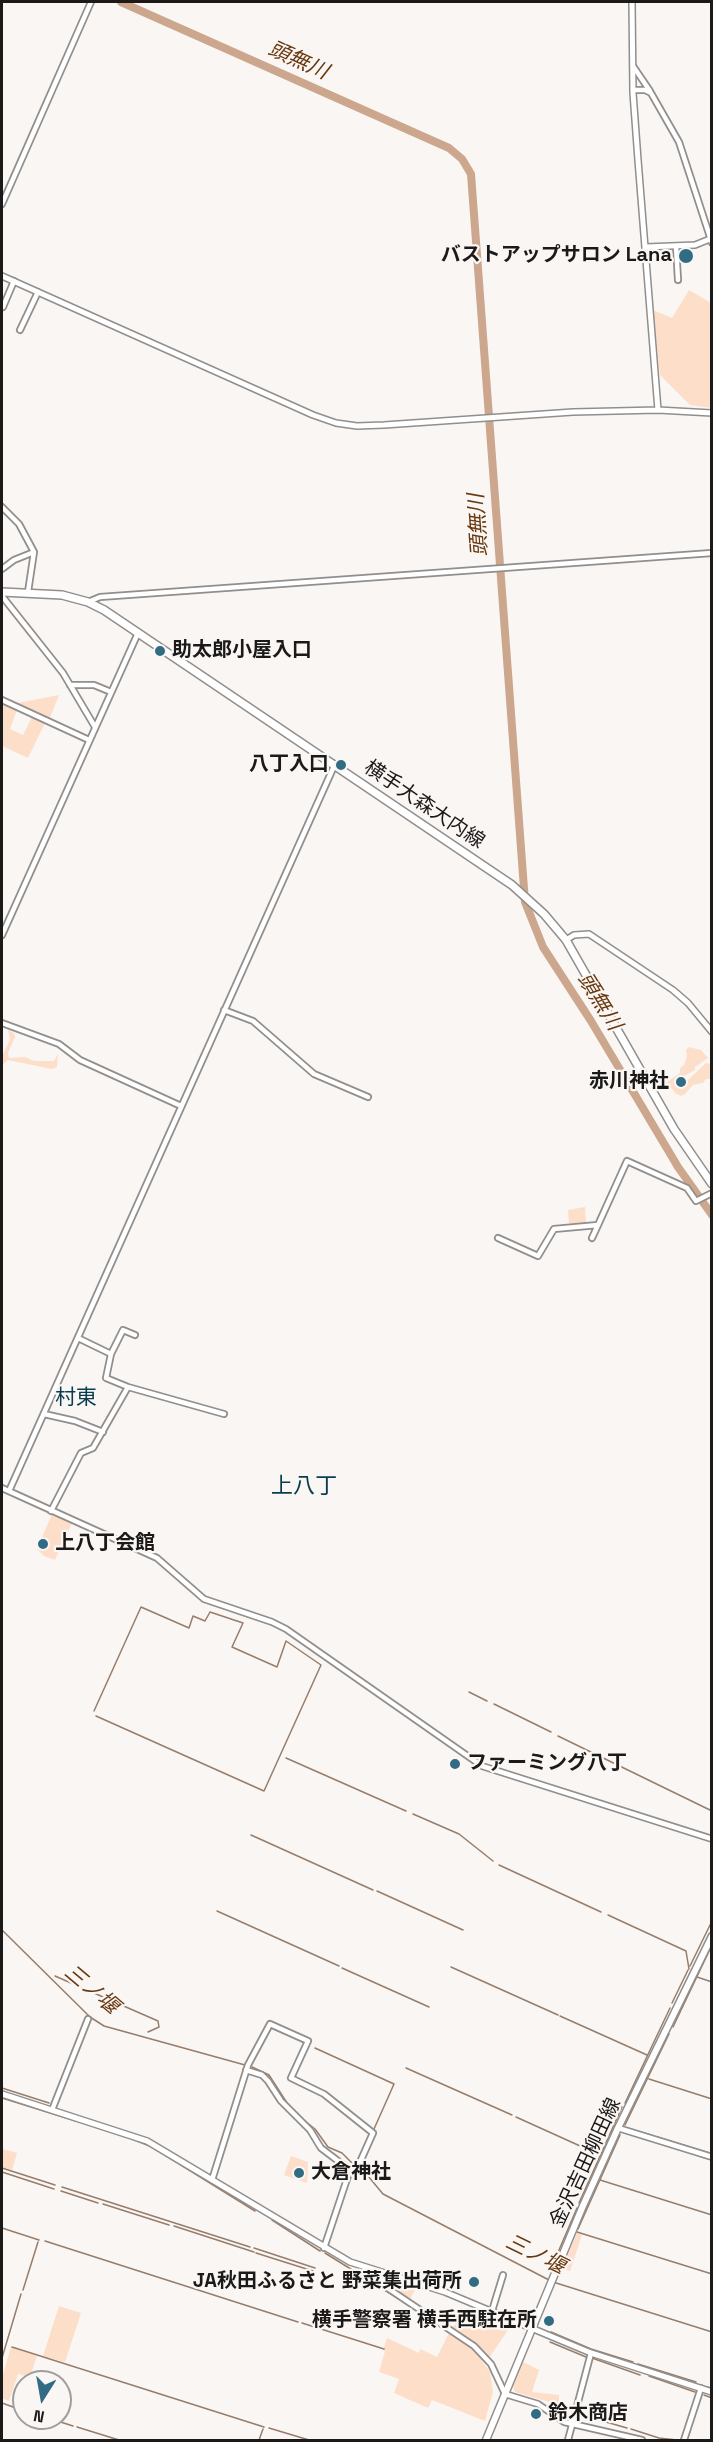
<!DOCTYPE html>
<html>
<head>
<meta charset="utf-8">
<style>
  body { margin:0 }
  #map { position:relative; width:713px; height:2442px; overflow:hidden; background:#f9f6f4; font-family:"Space Grotesk",sans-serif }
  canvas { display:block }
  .frame { position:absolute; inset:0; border:3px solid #1b1a19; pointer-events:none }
  .north { position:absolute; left:12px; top:2370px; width:60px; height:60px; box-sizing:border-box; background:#f9f6f4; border:2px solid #a09e9c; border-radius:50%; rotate:191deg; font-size:16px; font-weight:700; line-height:24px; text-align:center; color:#1b1a19 }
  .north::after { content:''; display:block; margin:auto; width:21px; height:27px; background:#316c84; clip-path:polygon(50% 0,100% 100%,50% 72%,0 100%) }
</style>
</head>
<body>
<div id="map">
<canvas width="713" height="2442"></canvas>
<div class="frame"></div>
<div class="north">N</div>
</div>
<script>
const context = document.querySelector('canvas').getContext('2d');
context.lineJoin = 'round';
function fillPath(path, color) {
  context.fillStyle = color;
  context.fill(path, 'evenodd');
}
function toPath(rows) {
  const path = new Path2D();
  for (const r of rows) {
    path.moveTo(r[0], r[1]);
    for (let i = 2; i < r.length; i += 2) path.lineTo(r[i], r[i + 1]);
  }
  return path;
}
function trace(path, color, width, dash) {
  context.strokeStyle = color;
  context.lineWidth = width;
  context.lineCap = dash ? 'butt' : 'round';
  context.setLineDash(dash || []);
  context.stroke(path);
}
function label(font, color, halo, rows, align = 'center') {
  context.font = font + ' "Space Grotesk","Noto Sans JP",sans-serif';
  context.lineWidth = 4.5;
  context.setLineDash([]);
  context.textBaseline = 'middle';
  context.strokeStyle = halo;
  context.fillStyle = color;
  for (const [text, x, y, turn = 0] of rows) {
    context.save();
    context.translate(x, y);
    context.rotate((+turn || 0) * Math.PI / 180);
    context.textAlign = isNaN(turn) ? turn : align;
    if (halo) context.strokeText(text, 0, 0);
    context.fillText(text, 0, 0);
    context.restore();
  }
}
fillPath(toPath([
  [689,290,711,303,711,408,690,405,660,375,653,310,672,318],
  [59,695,49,720,15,705,17,703],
  [4,704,17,710,10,729,23,735,32,717,45,723,28,758,2,746,2,710],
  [8,1030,14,1033,15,1037,8,1053,9,1058,25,1057,34,1061,54,1061,58,1054,57,1067,52,1069,8,1060,2,1065,2,1056,10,1040],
  [689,1047,701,1050,708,1058,695,1067,695,1070,677,1080,676,1085,687,1084,688,1080,706,1063,711,1064,711,1079,706,1079,703,1083,693,1085,685,1094,681,1096,675,1093,667,1082,680,1073,680,1068,684,1065,687,1056,686,1050],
  [585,1207,586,1223,569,1225,568,1210],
  [52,1514,72,1523,55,1560,44,1556,37,1549],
  [3,2149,17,2153,12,2170,2,2167],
  [291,2156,308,2162,307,2183,284,2175],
  [577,2233,582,2235,570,2271,562,2269],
  [386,2277,417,2285,410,2300,383,2283],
  [59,2306,81,2313,65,2362,43,2356],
  [480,2309,512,2324,489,2358,473,2341,452,2327,459,2322,463,2325,468,2315,477,2318],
  [450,2331,471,2346,490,2372,493,2392,485,2421,432,2400,428,2408,394,2393,399,2379,379,2372,385,2351,383,2350,387,2338,419,2353,420,2349,437,2357],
  [11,2347,37,2356,30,2377,18,2374,9,2401,2,2398,2,2377],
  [523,2362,539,2370,532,2392,559,2395,559,2405,515,2392,513,2387]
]), '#fddec9');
trace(toPath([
  [469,1692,487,1701],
  [494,1704,551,1732],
  [94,1711,141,1607,189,1628,193,1616,205,1621,210,1612,243,1623,232,1647,277,1667,286,1641,321,1665,264,1791,96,1716],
  [558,1736,712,1811],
  [286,1758,406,1811],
  [413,1814,459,1834,493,1861],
  [251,1835,373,1890],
  [499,1865,601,1912],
  [377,1891,463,1930],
  [217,1911,339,1966],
  [608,1915,686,1951,689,1969],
  [2,1930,90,2017,104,2026,245,2065],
  [690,1966,712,1921],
  [451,1967,558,2015],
  [342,1968,429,2007],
  [55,1976,158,2021,159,2027,148,2032],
  [697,1977,712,1982],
  [672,2003,688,1970],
  [560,2016,647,2055],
  [673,2027,712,1945],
  [315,2048,394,2084,374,2129],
  [252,2067,269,2075,289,2106],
  [406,2068,512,2115],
  [649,2079,712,2099],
  [2,2088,49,2103],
  [2,2098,76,2121],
  [625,2103,670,2008],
  [516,2117,600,2155],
  [301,2118,315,2129,328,2147,342,2153,354,2165],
  [625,2125,669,2034],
  [627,2128,654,2136],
  [657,2137,712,2154],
  [132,2139,152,2147,255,2211],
  [668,2146,694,2154],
  [699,2156,712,2160],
  [2,2168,55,2185],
  [363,2170,383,2194,549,2280],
  [2,2172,54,2189],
  [600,2180,712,2215],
  [62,2187,250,2247],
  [61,2191,98,2203],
  [579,2203,622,2107],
  [103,2204,169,2225],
  [272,2220,320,2251],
  [174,2226,254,2252],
  [2,2228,39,2240],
  [578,2229,620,2135],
  [577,2232,712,2274],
  [45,2241,298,2322],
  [254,2248,315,2268],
  [256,2253,313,2271],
  [325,2253,399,2299],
  [556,2257,577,2208],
  [553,2282,712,2332],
  [23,2290,38,2242],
  [302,2323,384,2349],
  [551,2332,591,2349,633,2362],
  [550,2342,586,2357],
  [12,2347,264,2427],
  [2,2358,21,2294],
  [592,2358,640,2375],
  [638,2364,696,2382],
  [649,2376,695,2392],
  [707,2387,712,2388],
  [704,2395,712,2398],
  [2,2403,24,2411],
  [48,2418,73,2426],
  [592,2418,627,2428],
  [77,2427,119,2440],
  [269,2428,309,2440],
  [631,2429,659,2438,677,2440],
  [259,2440,263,2429],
  [687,2440,701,2395]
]), '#977d6a', 1.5);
trace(toPath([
  [121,2,449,148,462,159,471,174,525,902,543,947,591,1021,678,1167,712,1215]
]), '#cca78d', 8);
const minor = toPath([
  [633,66,650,91],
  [633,90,645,90,651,93,679,142,712,243],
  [2,204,91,2],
  [676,246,678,280],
  [3,307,14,281],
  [20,330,38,292],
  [2,507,19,524,34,552,28,592],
  [2,569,14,560,34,552],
  [2,596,63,673,95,727],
  [88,602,100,597,712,553],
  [70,685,94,685,111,692],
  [2,700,89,740],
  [2,935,138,633],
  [224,1010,253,1021,314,1074,368,1097],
  [2,1023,59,1044,80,1060,181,1106],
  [498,1238,538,1256,554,1229,598,1225,627,1161,687,1188,696,1201,712,1193],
  [592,1238,598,1225],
  [78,1338,111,1354,106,1378,128,1387,224,1414],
  [111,1354,123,1330,135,1335],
  [44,1414,75,1421,103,1432],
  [2,1488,157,1558,204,1599,272,1622,286,1629,482,1766,712,1839],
  [9,1491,335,764],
  [51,1511,81,1453,93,1448,128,1387],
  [246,2070,262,2075,268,2081,281,2101,310,2130,321,2148,350,2170],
  [52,2110,88,2019],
  [618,2128,712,2157],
  [212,2180,248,2065,270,2024,308,2041,291,2078,324,2094,373,2133,356,2171,350,2170,324,2248],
  [384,2273,381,2282,383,2285,474,2346,491,2364,505,2394,538,2404,564,2422,642,2440],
  [492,2311,503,2275],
  [568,2440,591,2353],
  [684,2440,701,2388]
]);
const tertiary = toPath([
  [632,2,633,93,638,160,658,410],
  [646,247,695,245,710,239],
  [2,276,313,415,336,423,357,426,384,425,573,412,658,410,712,413],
  [566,940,574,935,589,934,673,990,688,1003,712,1032],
  [2,2094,147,2141,350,2262,445,2292,591,2353,712,2392]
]);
const secondary = toPath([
  [486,2440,582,2208,618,2128,712,1936]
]);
const primary = toPath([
  [2,592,62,595,88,602,104,610,512,885,544,914,566,940,674,1129,712,1184]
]);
trace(minor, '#918e8c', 8);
trace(tertiary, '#918e8c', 8);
trace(secondary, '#918e8c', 9);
trace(primary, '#918e8c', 10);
trace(minor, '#fff', 4.5);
trace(tertiary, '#fff', 5);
trace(secondary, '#fff', 6);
trace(primary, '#fff', 7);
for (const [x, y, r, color] of [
  [686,256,8,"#316c84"],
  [160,651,6,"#316c84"],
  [341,765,6,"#316c84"],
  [681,1082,6,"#316c84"],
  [43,1544,6,"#316c84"],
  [455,1764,6,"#316c84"],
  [299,2173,6,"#316c84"],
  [474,2282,6,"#316c84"],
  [549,2321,6,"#316c84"],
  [536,2414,6,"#316c84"]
]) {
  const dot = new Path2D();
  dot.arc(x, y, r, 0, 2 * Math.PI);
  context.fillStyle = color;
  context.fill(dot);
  trace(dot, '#f9f6f4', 2);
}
label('bold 20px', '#1b1a19', '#f9f6f4', [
  ["バストアップサロン Lana",672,256],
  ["助太郎小屋入口",172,651,"left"],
  ["八丁入口",329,765],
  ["赤川神社",669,1082],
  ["上八丁会館",55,1544,"left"],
  ["ファーミング八丁",467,1764,"left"],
  ["大倉神社",311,2173,"left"],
  ["JA秋田ふるさと 野菜集出荷所",462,2282],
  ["横手警察署 横手西駐在所",537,2321],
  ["鈴木商店",548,2414,"left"]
], 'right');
label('20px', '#1b1a19', '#f9f6f4', [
  ["横手大森大内線",424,805,34],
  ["金沢吉田柳田線",586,2163,-65]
]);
label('italic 21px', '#69380f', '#f9f6f4', [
  ["頭無川",298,61,24],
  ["頭無川",479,525,-94],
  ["頭無川",599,1002,58],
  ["三ノ堰",91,1990,40],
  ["三ノ堰",535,2255,26]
]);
label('21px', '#083c4e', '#f9f6f4', [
  ["村東",76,1398]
]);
label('22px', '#083c4e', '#f9f6f4', [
  ["上八丁",304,1487]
]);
</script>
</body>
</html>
